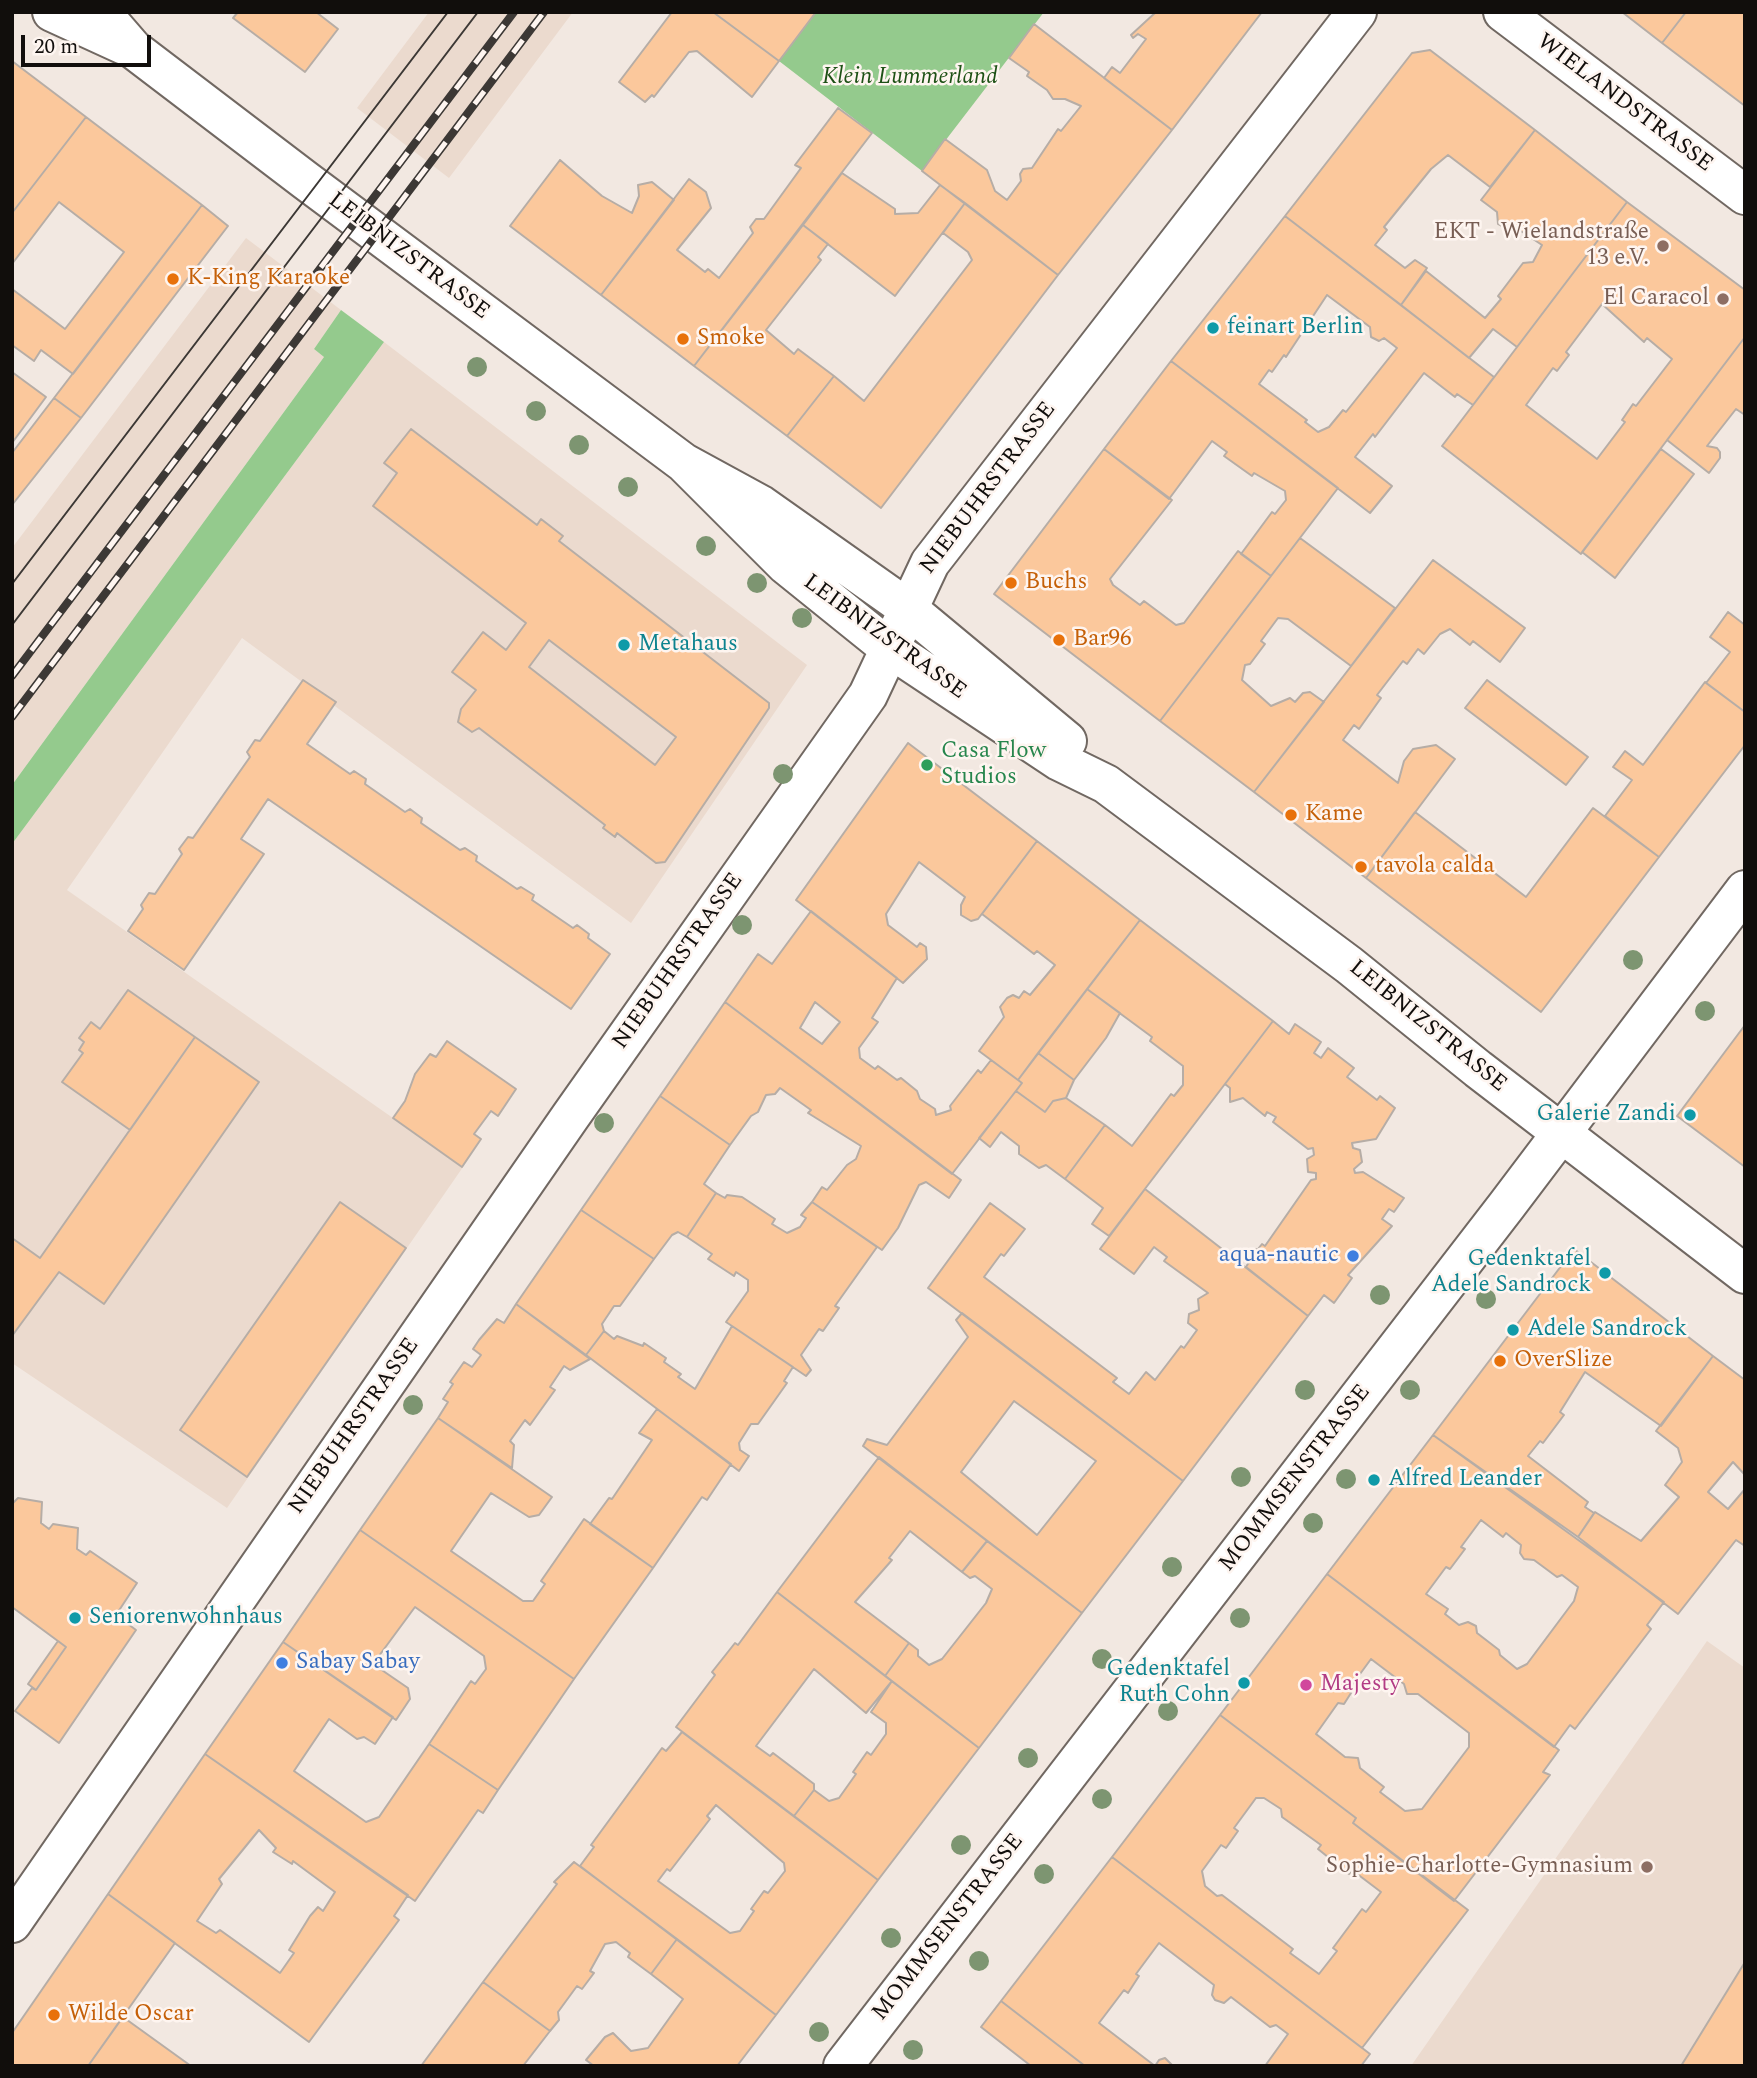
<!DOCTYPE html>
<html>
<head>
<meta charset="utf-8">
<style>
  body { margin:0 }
  #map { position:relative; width:1757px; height:2078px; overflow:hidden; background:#f2e8e1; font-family:Spectral,serif }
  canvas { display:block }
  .frame { position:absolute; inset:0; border:14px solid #110e0c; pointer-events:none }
  .scale { position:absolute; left:21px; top:35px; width:130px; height:32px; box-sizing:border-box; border:4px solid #110e0c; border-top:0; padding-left:9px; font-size:21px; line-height:24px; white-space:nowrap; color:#110e0c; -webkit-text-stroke:5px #fef5f0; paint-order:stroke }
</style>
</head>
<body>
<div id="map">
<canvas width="1757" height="2078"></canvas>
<div class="frame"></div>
<div class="scale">20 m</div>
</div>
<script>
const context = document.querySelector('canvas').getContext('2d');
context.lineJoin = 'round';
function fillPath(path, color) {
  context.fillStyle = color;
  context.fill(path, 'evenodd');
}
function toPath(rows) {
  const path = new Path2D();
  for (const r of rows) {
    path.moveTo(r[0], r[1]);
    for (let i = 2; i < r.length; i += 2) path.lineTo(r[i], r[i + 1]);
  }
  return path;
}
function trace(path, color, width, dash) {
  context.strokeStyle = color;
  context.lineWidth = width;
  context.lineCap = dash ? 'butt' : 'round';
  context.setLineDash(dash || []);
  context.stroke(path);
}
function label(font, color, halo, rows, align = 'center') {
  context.font = font + ' Spectral,serif';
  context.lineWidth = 5;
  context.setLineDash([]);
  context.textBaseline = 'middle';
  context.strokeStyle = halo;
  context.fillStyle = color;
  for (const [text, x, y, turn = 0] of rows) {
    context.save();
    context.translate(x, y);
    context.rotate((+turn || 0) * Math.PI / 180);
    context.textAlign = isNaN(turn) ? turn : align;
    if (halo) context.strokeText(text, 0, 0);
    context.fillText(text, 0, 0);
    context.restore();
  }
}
fillPath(toPath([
  [429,12,573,12,449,178,357,108],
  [246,238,341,310,314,349,324,357,12,785,12,548],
  [384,342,807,665,631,923,242,638,67,890,463,1167,227,1508,12,1363,12,844],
  [1707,1641,1745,1668,1745,2066,1411,2066]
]), '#ebdace');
fillPath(toPath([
  [816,12,1044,12,922,171,779,61],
  [341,310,384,342,12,844,12,785,324,357,314,349]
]), '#94ca8d');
const building = toPath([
  [238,12,316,12,338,29,305,72,233,18,238,12],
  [672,12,713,12,779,61,752,97,697,51,689,52,654,97,652,95,645,102,619,82,672,12],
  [713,12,816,12,779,61,713,12],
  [1262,12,1172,130,1104,78,1112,67,1120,73,1146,39,1138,34,1133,38,1131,35,1156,12,1262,12],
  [1622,12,1686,12,1662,43,1622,12],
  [1686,12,1745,12,1745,106,1662,43,1686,12],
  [1034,24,1172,130,1058,275,922,171,945,139,987,170,995,191,1007,200,1021,181,1020,174,1023,169,1032,168,1058,129,1061,131,1081,106,1065,99,1053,99,1047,90,1027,76,1029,72,1009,58,1034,24],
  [1430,50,1535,130,1490,187,1448,155,1431,169,1384,227,1387,230,1375,245,1405,268,1415,260,1427,268,1401,305,1285,216,1412,53,1430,50],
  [12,61,86,117,12,213,12,61],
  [838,108,872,133,694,366,601,295,689,179,706,192,711,208,677,250,705,272,708,269,719,278,753,233,750,227,756,219,764,219,801,168,795,165,838,108],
  [86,117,202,205,73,374,41,350,34,361,12,345,12,289,65,329,124,252,59,202,12,264,12,213,86,117],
  [1535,130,1627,202,1517,347,1493,329,1469,358,1401,305,1426,271,1485,318,1501,299,1498,296,1523,263,1533,262,1542,245,1512,225,1505,228,1498,224,1497,212,1481,200,1535,130],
  [560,160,602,196,632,213,639,196,638,185,652,182,674,200,601,295,510,226,560,160],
  [842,173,895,209,895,214,918,213,940,185,965,203,895,296,803,225,842,173],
  [1627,202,1745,290,1745,337,1581,554,1442,446,1627,202],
  [1602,304,1644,342,1647,338,1672,359,1636,406,1633,404,1622,420,1625,422,1597,459,1526,405,1553,368,1557,371,1569,355,1566,352,1602,304],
  [965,203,1058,275,881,508,787,436,834,376,864,401,972,260,968,252,943,233,965,203],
  [202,205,228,226,81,418,54,398,202,205],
  [1285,216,1494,377,1473,405,1457,394,1455,397,1424,373,1375,437,1373,434,1355,457,1392,486,1370,513,1171,361,1285,216],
  [1327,295,1370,327,1371,337,1379,341,1384,338,1397,348,1346,412,1343,410,1329,427,1318,432,1305,422,1307,420,1259,384,1269,370,1272,372,1284,355,1286,357,1327,295],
  [803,225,828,244,818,257,821,260,766,330,794,354,798,349,834,376,787,436,694,366,803,225],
  [1745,337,1745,415,1736,409,1707,446,1717,448,1720,452,1720,458,1709,473,1667,440,1745,337],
  [1171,361,1338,488,1271,576,1241,554,1272,512,1275,514,1286,500,1285,491,1254,473,1252,476,1224,456,1227,452,1212,441,1169,499,1104,449,1171,361],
  [12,372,46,397,12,443,12,372],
  [54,398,81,418,12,505,12,453,54,398],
  [411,429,537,525,541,519,563,536,559,541,769,703,769,708,665,862,656,863,617,833,615,837,603,828,605,825,479,728,472,732,458,722,461,709,476,690,452,672,483,632,506,650,526,623,373,506,397,473,384,463,411,429],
  [549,640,676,737,655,765,529,667,549,640],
  [1104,449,1172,500,1110,579,1113,585,1140,605,1144,601,1176,625,1184,623,1238,551,1271,576,1160,721,994,594,1104,449],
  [1661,449,1694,474,1615,578,1582,552,1661,449],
  [1300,538,1395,608,1351,666,1288,619,1278,618,1261,641,1265,644,1250,664,1245,665,1242,680,1271,706,1290,698,1295,702,1303,693,1310,692,1324,702,1254,792,1160,721,1300,538],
  [1433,560,1525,628,1500,662,1473,641,1470,645,1450,629,1440,634,1424,654,1418,649,1407,664,1403,661,1377,695,1381,698,1359,729,1354,725,1343,740,1398,783,1404,761,1413,749,1436,745,1455,759,1366,878,1254,792,1433,560],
  [1728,612,1745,625,1745,712,1706,683,1730,652,1710,637,1728,612],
  [303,680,336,702,307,744,350,774,354,771,366,779,365,784,405,812,410,809,422,818,421,823,460,850,465,848,477,856,476,861,517,889,521,887,534,895,532,900,573,928,577,925,589,934,588,938,610,954,571,1009,268,799,241,839,264,854,184,970,128,931,143,909,141,905,149,893,155,894,182,854,179,849,188,837,193,838,250,757,247,752,255,740,260,741,303,680],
  [1487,680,1588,757,1566,785,1465,708,1487,680],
  [1705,682,1745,712,1745,745,1659,857,1605,816,1632,780,1613,767,1625,751,1643,765,1705,682],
  [908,743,1037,841,978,919,971,921,961,915,961,905,965,897,919,862,886,914,888,925,917,947,920,943,926,947,927,959,903,983,796,900,908,743],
  [1593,808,1659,857,1541,1012,1366,878,1415,812,1526,897,1593,808],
  [1037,841,1140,920,1018,1080,979,1051,1004,1017,1000,1007,1007,998,1013,995,1019,998,1024,991,1030,995,1055,965,1037,951,1034,954,982,914,1037,841],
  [811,911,897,978,872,1018,878,1022,859,1048,860,1058,875,1069,878,1066,897,1080,901,1078,917,1091,920,1099,935,1109,936,1115,951,1110,950,1106,978,1070,981,1073,991,1060,1022,1083,952,1174,725,1002,758,954,772,964,811,911],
  [815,1002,840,1022,822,1044,800,1028,815,1002],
  [1140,920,1273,1021,1109,1236,1092,1224,1103,1208,1065,1179,1105,1125,1132,1146,1171,1094,1174,1096,1183,1085,1183,1066,1150,1041,1152,1037,1087,989,1140,920],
  [1087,989,1120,1013,1106,1038,1074,1080,1038,1053,1087,989],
  [128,990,195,1037,130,1130,62,1082,83,1053,79,1050,84,1042,79,1038,91,1022,100,1029,128,990],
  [725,1002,961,1180,949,1198,926,1182,919,1185,898,1228,882,1250,812,1202,822,1187,827,1190,847,1165,856,1159,861,1146,808,1113,811,1110,780,1088,775,1094,766,1095,758,1112,751,1116,730,1145,660,1096,725,1002],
  [1273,1021,1289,1034,1295,1024,1321,1042,1314,1053,1321,1058,1328,1048,1354,1068,1347,1077,1377,1100,1380,1096,1395,1108,1376,1139,1352,1143,1353,1148,1360,1150,1362,1162,1354,1169,1355,1173,1363,1172,1404,1198,1394,1212,1389,1209,1382,1219,1392,1226,1348,1275,1352,1278,1334,1303,1324,1295,1308,1316,1246,1267,1249,1262,1247,1250,1258,1249,1262,1244,1265,1246,1311,1180,1316,1179,1316,1173,1308,1172,1307,1159,1314,1155,1313,1148,1308,1149,1273,1122,1276,1117,1267,1112,1265,1116,1243,1098,1230,1102,1230,1088,1225,1084,1273,1021],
  [1745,1025,1745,1167,1677,1116,1745,1025],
  [195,1037,259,1082,104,1304,59,1272,12,1336,12,1238,40,1258,195,1037],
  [447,1041,516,1089,498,1116,491,1111,474,1134,481,1139,462,1167,393,1118,405,1101,415,1074,430,1054,436,1057,447,1041],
  [1038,1053,1074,1080,1066,1098,1053,1101,1045,1112,1016,1091,1022,1083,1018,1080,1038,1053],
  [1016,1091,1045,1112,1053,1101,1066,1098,1105,1125,1065,1179,1046,1165,1039,1168,1019,1154,1019,1146,1001,1132,990,1147,979,1138,1016,1091],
  [660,1096,730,1145,704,1184,716,1193,687,1237,678,1232,672,1235,654,1259,581,1210,660,1096],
  [1145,1189,1308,1316,1183,1481,928,1288,990,1203,1025,1229,1004,1256,1001,1254,984,1277,1117,1378,1113,1382,1129,1394,1146,1372,1155,1380,1181,1346,1184,1348,1197,1330,1188,1323,1189,1314,1199,1310,1198,1299,1208,1293,1164,1261,1167,1257,1154,1247,1134,1274,1100,1249,1145,1189],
  [716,1193,725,1198,727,1195,742,1197,775,1219,772,1224,787,1233,800,1227,806,1218,801,1215,812,1202,877,1247,835,1306,839,1308,823,1331,819,1329,801,1355,811,1370,806,1376,726,1322,748,1291,748,1280,736,1272,734,1276,708,1259,712,1254,687,1237,716,1193],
  [340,1202,406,1248,247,1477,180,1430,340,1202],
  [581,1210,654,1259,620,1306,614,1306,602,1324,604,1331,586,1355,516,1304,581,1210],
  [1574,1249,1713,1356,1661,1426,1585,1372,1560,1412,1564,1415,1543,1443,1540,1441,1528,1456,1588,1502,1585,1507,1594,1513,1578,1537,1433,1435,1574,1249],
  [516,1304,590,1359,570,1370,564,1366,550,1387,555,1390,530,1425,525,1420,510,1441,514,1445,512,1468,438,1418,448,1402,443,1399,453,1384,450,1382,464,1362,472,1367,481,1355,473,1349,479,1340,497,1319,504,1323,516,1304],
  [962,1313,1183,1481,1082,1613,863,1446,867,1439,887,1445,968,1337,956,1320,962,1313],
  [1014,1401,1096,1461,1037,1535,961,1472,1014,1401],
  [732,1326,793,1367,784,1381,787,1383,758,1424,751,1424,739,1443,740,1450,749,1456,739,1471,586,1355,604,1331,614,1339,617,1336,643,1346,644,1343,666,1358,664,1362,681,1374,678,1377,695,1389,732,1326],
  [1713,1356,1745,1380,1745,1475,1733,1462,1708,1492,1728,1509,1745,1489,1745,1546,1736,1540,1678,1614,1578,1537,1595,1512,1641,1541,1679,1497,1665,1485,1682,1462,1678,1448,1656,1431,1713,1356],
  [657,1409,731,1464,707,1500,702,1497,653,1568,590,1524,609,1498,612,1499,652,1440,639,1433,657,1409],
  [438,1418,552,1497,539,1515,529,1517,491,1493,451,1551,523,1601,533,1601,545,1584,541,1581,584,1519,653,1568,574,1679,360,1530,438,1418],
  [1433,1435,1664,1602,1647,1625,1651,1629,1575,1729,1570,1725,1554,1747,1327,1574,1433,1435],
  [1481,1520,1503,1537,1506,1533,1521,1545,1520,1553,1524,1559,1534,1560,1557,1577,1562,1575,1578,1587,1574,1601,1527,1664,1517,1669,1500,1655,1499,1650,1477,1633,1476,1626,1468,1622,1459,1625,1445,1614,1448,1609,1426,1594,1446,1567,1450,1569,1465,1549,1461,1547,1481,1520],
  [879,1457,987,1541,962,1572,910,1531,889,1558,892,1560,855,1602,909,1643,885,1676,777,1592,879,1457],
  [18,1498,42,1502,41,1523,49,1529,53,1524,78,1528,77,1549,86,1555,90,1551,137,1583,116,1615,136,1630,59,1743,15,1711,32,1688,36,1690,66,1647,12,1607,12,1504,18,1498],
  [360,1530,574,1679,498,1790,429,1744,471,1681,475,1684,486,1669,484,1656,415,1607,373,1664,408,1688,410,1699,396,1720,283,1642,360,1530],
  [987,1541,1082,1613,979,1748,885,1676,909,1643,918,1650,918,1656,929,1665,942,1659,986,1603,992,1589,975,1576,970,1578,962,1572,987,1541],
  [1327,1574,1559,1750,1543,1772,1550,1775,1454,1901,1353,1823,1356,1818,1220,1715,1327,1574],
  [1371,1659,1404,1684,1407,1694,1418,1694,1469,1733,1469,1747,1422,1809,1405,1811,1380,1792,1384,1787,1360,1768,1358,1758,1345,1757,1316,1734,1338,1703,1344,1704,1351,1693,1349,1689,1371,1659],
  [777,1592,892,1681,866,1713,814,1669,756,1746,770,1756,773,1753,814,1784,814,1790,794,1816,676,1727,715,1675,712,1672,735,1643,738,1645,777,1592],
  [58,1641,66,1647,36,1690,28,1684,58,1641],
  [283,1642,393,1717,375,1744,364,1737,357,1739,329,1719,294,1771,366,1822,379,1817,429,1744,498,1790,483,1813,478,1810,415,1901,205,1754,283,1642],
  [892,1681,979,1748,878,1880,794,1816,814,1790,829,1801,839,1798,856,1774,853,1772,867,1752,871,1755,886,1734,886,1723,871,1712,892,1681],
  [1220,1715,1356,1818,1353,1823,1468,1910,1362,2048,1112,1857,1220,1715],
  [1256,1798,1264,1798,1281,1809,1282,1817,1321,1845,1318,1849,1349,1874,1352,1870,1381,1892,1366,1912,1362,1909,1333,1948,1337,1951,1319,1974,1290,1953,1293,1949,1222,1895,1217,1896,1205,1886,1202,1871,1221,1845,1226,1848,1238,1831,1234,1828,1256,1798],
  [682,1732,878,1880,776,2015,580,1866,594,1847,591,1845,662,1748,666,1751,682,1732],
  [716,1805,784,1863,785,1871,768,1893,764,1891,751,1909,754,1911,740,1931,730,1933,658,1881,667,1869,670,1871,710,1819,707,1816,716,1805],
  [205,1754,408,1895,394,1916,399,1920,309,2042,108,1894,205,1754],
  [259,1830,276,1848,273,1852,292,1864,293,1861,335,1892,323,1911,318,1907,310,1916,289,1950,294,1953,280,1973,220,1930,216,1933,197,1921,222,1884,219,1879,259,1830],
  [1112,1857,1370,2054,1361,2066,1265,2066,1288,2034,1276,2025,1270,2027,1231,1997,1224,2003,1215,2000,1212,1995,1214,1985,1159,1943,1136,1974,1139,1976,1128,1993,1124,1990,1099,2023,1155,2066,1159,2060,1165,2058,1173,2066,1085,2066,1001,2001,1112,1857],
  [574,1862,677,1939,651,1974,628,1957,630,1953,616,1942,605,1944,590,1971,594,1973,582,1989,577,1986,558,2012,559,2020,550,2031,483,1982,557,1884,554,1882,574,1862],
  [108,1894,175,1943,88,2066,12,2066,12,2033,108,1894],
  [677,1939,776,2015,737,2066,594,2066,586,2060,605,2037,613,2033,631,2051,648,2048,683,1999,651,1974,677,1939],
  [1745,1962,1745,2066,1681,2066,1745,1962],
  [483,1982,550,2031,523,2066,421,2066,483,1982],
  [1001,2001,1085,2066,1031,2066,981,2027,1001,2001],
  [123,2017,191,2066,88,2066,123,2017]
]);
fillPath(building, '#fbc89c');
trace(building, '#b6ada6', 2);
const minor = toPath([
  [52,12,124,45],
  [101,12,133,49,305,180,684,463,761,505,907,608,1067,741],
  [1503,12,1745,195],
  [684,463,786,565,889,648,1059,761,1106,784,1349,965,1478,1069,1745,1274],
  [12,1923,570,1117,868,695,930,563,1357,12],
  [843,2066,1507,1205,1745,890]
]);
trace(minor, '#716862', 42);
trace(minor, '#fff', 38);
trace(toPath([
  [12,584,448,12],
  [12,625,478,12]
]), '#3c3835', 2);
const rail = toPath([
  [12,676,514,12],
  [12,717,544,12]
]);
trace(rail, '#3c3835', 8);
trace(rail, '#fef5f0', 5, [16]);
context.fillStyle = '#7d9571';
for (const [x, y] of [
  [477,367],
  [536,411],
  [579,445],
  [628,487],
  [706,546],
  [757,583],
  [802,618],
  [783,774],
  [742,925],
  [1633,960],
  [1705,1011],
  [604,1123],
  [1380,1295],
  [1486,1299],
  [1305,1390],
  [1410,1390],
  [413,1405],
  [1241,1477],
  [1346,1479],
  [1313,1523],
  [1172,1567],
  [1240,1618],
  [1102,1659],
  [1168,1711],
  [1028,1758],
  [1102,1799],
  [961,1845],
  [1044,1874],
  [891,1938],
  [979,1961],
  [819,2032],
  [913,2050]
]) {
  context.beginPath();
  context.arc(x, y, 10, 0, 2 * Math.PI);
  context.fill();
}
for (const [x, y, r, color] of [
  [1663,246,7,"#8d6e63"],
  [173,279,7,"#e8710a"],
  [1723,299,7,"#8d6e63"],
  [1213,328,7,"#0f9aa8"],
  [683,339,7,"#e8710a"],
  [1011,583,7,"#e8710a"],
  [1059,640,7,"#e8710a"],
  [624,645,7,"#0f9aa8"],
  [927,765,7,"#2e9e5b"],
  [1291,815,7,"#e8710a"],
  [1361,867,7,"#e8710a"],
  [1690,1115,7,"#0f9aa8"],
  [1353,1256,7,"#3f7fe0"],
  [1605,1273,7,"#0f9aa8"],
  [1513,1330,7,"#0f9aa8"],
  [1500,1361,7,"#e8710a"],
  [1374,1480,7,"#0f9aa8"],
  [75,1618,7,"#0f9aa8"],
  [282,1663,7,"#3f7fe0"],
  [1244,1683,7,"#0f9aa8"],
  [1306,1685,7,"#d1479c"],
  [1647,1867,7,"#8d6e63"],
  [54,2015,7,"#e8710a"]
]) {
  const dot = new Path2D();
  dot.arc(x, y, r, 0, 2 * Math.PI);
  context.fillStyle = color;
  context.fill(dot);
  trace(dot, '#fef5f0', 2.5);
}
label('italic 23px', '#1d5115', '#fef5f0', [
  ["Klein Lummerland",910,78]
]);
label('23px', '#110e0c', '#fef5f0', [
  ["WIELANDSTRASSE",1624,104,37],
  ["LEIBNIZSTRASSE",408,257,37],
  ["NIEBUHRSTRASSE",989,489,-53],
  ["LEIBNIZSTRASSE",884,638,36],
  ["NIEBUHRSTRASSE",679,962,-55],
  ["LEIBNIZSTRASSE",1427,1027,39],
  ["NIEBUHRSTRASSE",355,1427,-55],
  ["MOMMSENSTRASSE",1296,1479,-52],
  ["MOMMSENSTRASSE",949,1928,-52]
]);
label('23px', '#785e54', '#fef5f0', [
  ["EKT - Wielandstraße",1649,233],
  ["13 e.V.",1649,259],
  ["El Caracol",1709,299],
  ["Sophie-Charlotte-Gymnasium",1633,1867]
], 'right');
label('23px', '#c56008', '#fef5f0', [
  ["K-King Karaoke",187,279],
  ["Smoke",697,339],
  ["Buchs",1025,583],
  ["Bar96",1073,640],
  ["Kame",1305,815],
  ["tavola calda",1375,867],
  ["OverSlize",1514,1361],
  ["Wilde Oscar",68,2015]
], 'left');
label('23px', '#0d838f', '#fef5f0', [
  ["feinart Berlin",1227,328],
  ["Metahaus",638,645],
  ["Galerie Zandi",1676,1115,"right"],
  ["Gedenktafel",1591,1260,"right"],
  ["Adele Sandrock",1591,1286,"right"],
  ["Adele Sandrock",1527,1330],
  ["Alfred Leander",1388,1480],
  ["Seniorenwohnhaus",89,1618],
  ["Gedenktafel",1230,1670,"right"],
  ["Ruth Cohn",1230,1696,"right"]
], 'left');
label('23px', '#27864d', '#fef5f0', [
  ["Casa Flow",941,752],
  ["Studios",941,778]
], 'left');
label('23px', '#366cbe', '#fef5f0', [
  ["aqua-nautic",1339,1256],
  ["Sabay Sabay",296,1663,"left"]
], 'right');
label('23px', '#b23c85', '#fef5f0', [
  ["Majesty",1320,1685]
], 'left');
</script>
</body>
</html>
